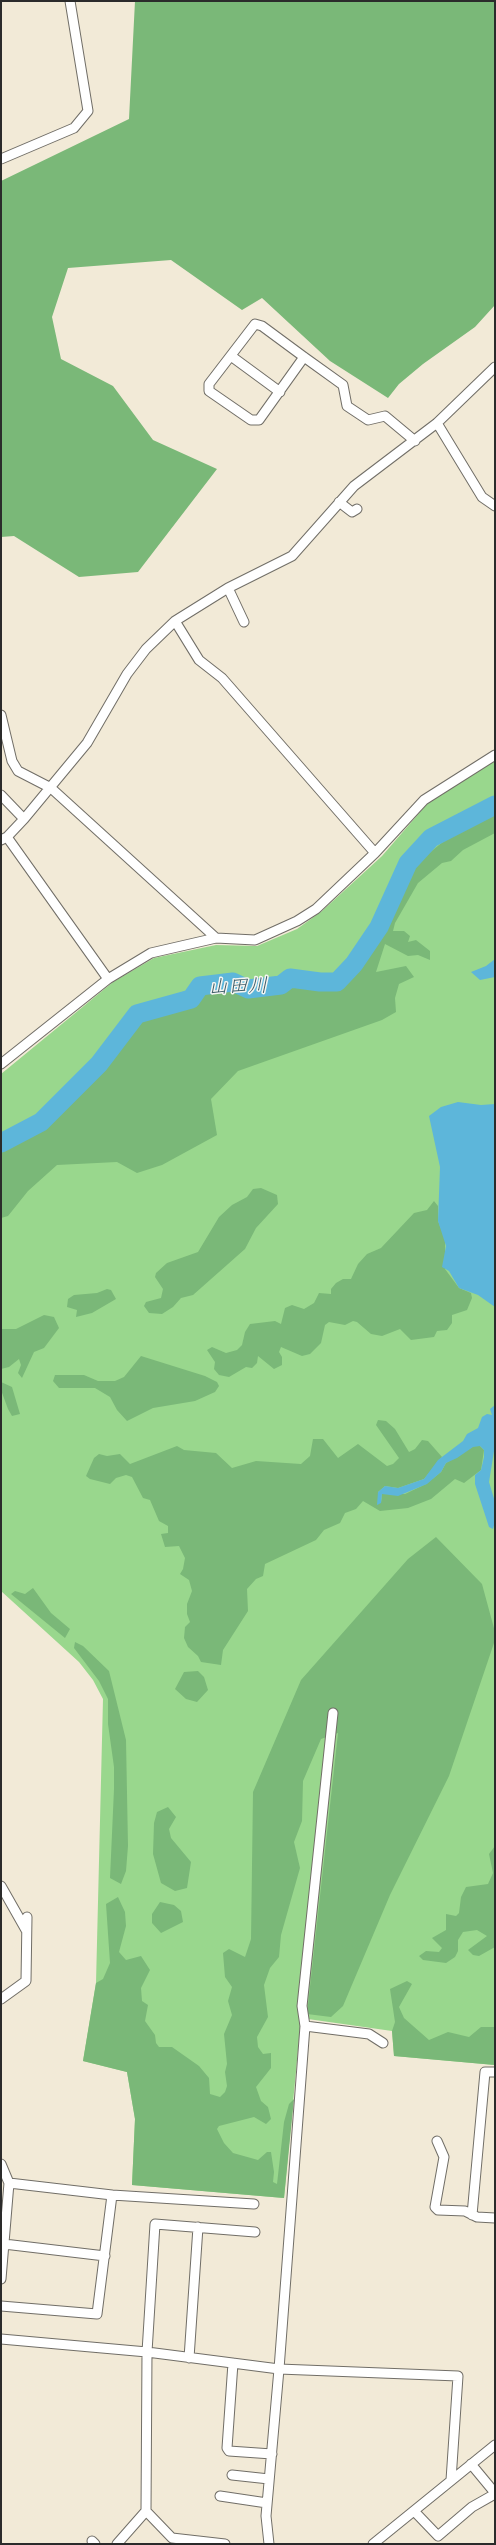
<!DOCTYPE html>
<html>
<head>
<meta charset="utf-8">
<style>
  body { margin:0 }
  #map { position:relative; width:496px; height:2545px; overflow:hidden; background:#f2ead7; font-family:Caveat,sans-serif }
  canvas { display:block }
  .frame { position:absolute; inset:0; border:2px solid #2b2b2b; pointer-events:none }
</style>
</head>
<body>
<div id="map">
<canvas width="496" height="2545"></canvas>
<div class="frame"></div>
</div>
<script>
const context = document.querySelector('canvas').getContext('2d');
context.lineJoin = 'round';
function fillPath(path, color) {
  context.fillStyle = color;
  context.fill(path, 'evenodd');
}
function toPath(rows) {
  const path = new Path2D();
  for (const r of rows) {
    path.moveTo(r[0], r[1]);
    for (let i = 2; i < r.length; i += 2) path.lineTo(r[i], r[i + 1]);
  }
  return path;
}
function trace(path, color, width, dash) {
  context.strokeStyle = color;
  context.lineWidth = width;
  context.lineCap = dash ? 'butt' : 'round';
  context.setLineDash(dash || []);
  context.stroke(path);
}
function label(font, color, halo, rows, align = 'center') {
  context.font = font + ' Caveat,"Klee One",sans-serif';
  context.lineWidth = 3;
  context.setLineDash([]);
  context.textBaseline = 'middle';
  context.strokeStyle = halo;
  context.fillStyle = color;
  for (const [text, x, y, turn = 0] of rows) {
    context.save();
    context.translate(x, y);
    context.rotate((+turn || 0) * Math.PI / 180);
    context.textAlign = isNaN(turn) ? turn : align;
    if (halo) context.strokeText(text, 0, 0);
    context.fillText(text, 0, 0);
    context.restore();
  }
}
fillPath(toPath([
  [495,760,495,2065,394,2056,392,2031,301,2018,284,2198,132,2185,135,2119,127,2072,83,2061,96,1983,103,1699,93,1680,79,1662,1,1591,1,1074,113,982,154,958,216,945,257,946,297,929,322,911,382,856,427,804]
]), '#99d78d');
fillPath(toPath([
  [135,1,495,1,495,305,475,327,423,364,399,384,388,398,330,361,262,298,242,310,171,260,68,268,52,317,61,359,113,386,153,440,217,469,138,572,79,577,14,536,1,537,1,181,129,119],
  [485,816,495,816,495,833,463,850,451,861,442,863,418,883,395,923,393,931,404,931,410,936,408,942,416,940,430,951,430,960,418,955,408,956,385,944,376,972,406,966,414,977,399,984,395,998,396,1012,382,1020,238,1071,211,1099,217,1135,162,1165,137,1173,117,1162,57,1165,28,1191,8,1216,1,1218,1,1146,54,1120,115,1048,136,1029,140,1018,190,1002,201,991,209,987,239,987,250,992,261,992,281,988,290,982,336,986,343,984,360,967,374,946,391,906,415,860,423,858,460,828],
  [261,1188,277,1195,278,1204,256,1228,245,1249,193,1295,181,1298,173,1307,162,1314,149,1313,144,1306,146,1302,161,1298,163,1289,155,1277,156,1273,167,1263,198,1252,219,1217,232,1205,247,1197,253,1189],
  [434,1201,438,1206,438,1221,445,1239,445,1269,459,1288,471,1293,472,1298,467,1310,452,1315,452,1323,447,1330,437,1331,434,1337,411,1340,400,1329,382,1336,371,1334,357,1322,353,1321,345,1325,329,1322,325,1325,321,1343,310,1354,302,1356,281,1347,279,1352,282,1357,282,1365,274,1369,258,1356,257,1363,252,1368,246,1367,229,1377,219,1375,214,1369,215,1362,207,1350,212,1347,226,1353,237,1350,242,1345,245,1332,250,1324,275,1321,281,1324,285,1308,292,1305,304,1309,314,1303,319,1293,331,1294,331,1289,336,1283,343,1279,351,1279,358,1264,367,1254,381,1248,414,1213,427,1210],
  [107,1289,111,1290,116,1299,92,1313,76,1317,77,1310,67,1307,68,1299,74,1295,97,1293],
  [44,1315,54,1317,59,1328,44,1348,34,1352,22,1378,18,1373,21,1365,19,1359,9,1367,1,1369,1,1329,16,1329],
  [141,1356,205,1376,217,1382,219,1386,215,1392,195,1401,153,1408,127,1421,117,1410,110,1397,95,1388,59,1388,53,1381,55,1375,84,1375,98,1381,115,1381,124,1377],
  [1,1382,12,1387,20,1414,12,1416,8,1409,1,1390],
  [378,1420,386,1421,395,1429,409,1452,415,1449,422,1440,428,1441,442,1457,424,1479,398,1488,385,1486,378,1492,381,1503,382,1494,405,1494,426,1484,441,1472,446,1463,474,1446,480,1446,484,1450,481,1470,464,1483,455,1479,431,1499,408,1508,380,1511,363,1501,356,1509,345,1513,340,1523,324,1530,316,1540,265,1564,263,1576,256,1579,247,1589,248,1611,223,1650,221,1665,201,1662,198,1656,188,1647,184,1638,185,1627,190,1622,187,1614,187,1604,192,1591,189,1580,180,1574,183,1569,185,1558,179,1546,165,1547,161,1534,168,1533,168,1526,159,1521,150,1500,143,1498,132,1477,126,1475,116,1478,110,1484,90,1479,86,1476,94,1458,99,1454,107,1456,120,1454,130,1464,177,1446,184,1450,216,1453,232,1468,256,1461,301,1464,310,1456,313,1439,323,1439,338,1458,358,1444,387,1466,393,1464,399,1458,376,1425],
  [436,1537,482,1584,495,1632,495,1640,449,1776,390,1895,343,2006,331,2017,307,2014,338,1733,321,1739,303,1781,302,1821,294,1842,300,1868,281,1935,279,1957,270,1968,264,1985,268,2017,257,2037,258,2047,263,2054,271,2053,271,2068,256,2087,261,2101,268,2107,271,2119,266,2124,254,2117,219,2126,217,2129,224,2143,233,2153,258,2160,267,2152,271,2152,274,2172,273,2182,277,2184,284,2122,289,2104,294,2099,284,2198,132,2185,135,2119,127,2072,83,2061,96,1983,103,1979,110,1963,106,1904,118,1897,125,1912,126,1926,119,1952,126,1960,141,1956,150,1970,141,1988,142,2001,148,2005,145,2021,155,2035,156,2043,159,2047,172,2047,199,2066,209,2078,210,2094,220,2097,225,2092,227,2086,225,2072,227,2064,224,2034,232,2015,228,2001,232,1987,225,1977,223,1953,229,1949,245,1957,251,1939,253,1792,301,1680,408,1559],
  [33,1588,51,1613,70,1629,65,1638,11,1594,15,1591,25,1594],
  [75,1642,83,1646,109,1671,126,1740,128,1846,126,1871,121,1884,110,1878,114,1789,114,1767,108,1724,108,1699,99,1681,74,1648],
  [198,1671,204,1677,208,1690,197,1702,186,1699,175,1689,184,1672],
  [168,1807,176,1817,169,1829,171,1838,191,1862,187,1888,175,1891,161,1883,153,1854,154,1823,157,1812],
  [495,1846,495,1947,479,1956,473,1955,468,1950,487,1936,477,1930,463,1932,458,1940,458,1951,455,1957,446,1963,423,1960,419,1956,426,1951,439,1952,442,1948,432,1938,446,1930,446,1914,456,1916,459,1913,461,1897,466,1887,488,1884,493,1873,489,1854],
  [160,1902,174,1905,181,1911,183,1922,161,1933,152,1923,152,1914],
  [407,1981,412,1984,399,2007,404,2018,429,2040,448,2032,469,2037,481,2027,495,2027,495,2065,394,2056,392,2031,395,2022,390,1989]
]), '#7ab878');
fillPath(toPath([
  [495,959,495,977,480,980,471,972,486,966],
  [458,1102,481,1105,495,1104,495,1307,478,1295,459,1288,449,1271,442,1267,446,1246,438,1221,440,1167,429,1116,441,1107],
  [495,1405,495,1445,489,1482,495,1502,495,1522,493,1529,489,1527,475,1484,475,1475,481,1470,484,1457,484,1450,480,1446,473,1447,457,1458,446,1463,441,1472,427,1484,398,1496,382,1494,381,1503,377,1505,378,1492,385,1486,398,1488,424,1479,438,1460,463,1441,467,1434,478,1428,482,1417,487,1414,492,1415,490,1409]
]), '#5db6da');
trace(toPath([
  [1,1143,41,1122,99,1064,137,1014,191,999,200,986,233,982,248,989,281,985,290,978,320,982,337,982,354,964,379,927,408,863,431,838,495,805]
]), '#5db6da', 19);
const street = toPath([
  [1,159,74,128,88,111,70,1],
  [231,356,280,392],
  [304,357,259,420,251,420,209,391,209,384,255,324,262,326,304,357,343,385,347,406,368,420,385,416,415,441],
  [437,423,482,497,495,506],
  [339,502,352,512,357,509],
  [228,588,244,622],
  [175,621,199,660,222,678,375,853],
  [1,715,12,761,18,771,51,788,216,938],
  [1,795,24,819],
  [7,837,108,979],
  [1,840,7,837,24,819,87,743,127,674,146,649,175,621,228,588,292,556,354,486,437,423,495,367],
  [1,1064,108,979,151,953,216,938,255,940,297,921,316,909,375,853,424,800,495,755],
  [1,1886,26,1930],
  [1,1999,26,1981,27,1917],
  [305,2026,369,2034,383,2043],
  [437,2141,444,2157,435,2207,438,2210,465,2211,477,2217,495,2218],
  [1,2164,9,2183,1,2279],
  [9,2183,112,2195,254,2204],
  [472,2215,485,2072,495,2072],
  [4,2244,105,2256],
  [1,2306,97,2314,112,2195],
  [1,2339,147,2352,279,2369,458,2376,451,2480],
  [189,2358,198,2227],
  [233,2363,227,2448,229,2451,272,2454],
  [471,2464,495,2493],
  [232,2475,269,2479],
  [220,2496,267,2503],
  [146,2511,172,2538,225,2544],
  [414,2511,438,2536,472,2507,495,2494],
  [92,2541,95,2544],
  [117,2544,146,2511,147,2352,155,2224,255,2232],
  [269,2544,266,2516,279,2369,305,2026,302,2006,333,1713],
  [373,2544,495,2445]
]);
trace(street, '#716e67', 11);
trace(street, '#fff', 9);
label('italic 20px', '#3c5c68', '#f6f6f2', [
  ["山田川",238,987,-2]
]);
</script>
</body>
</html>
